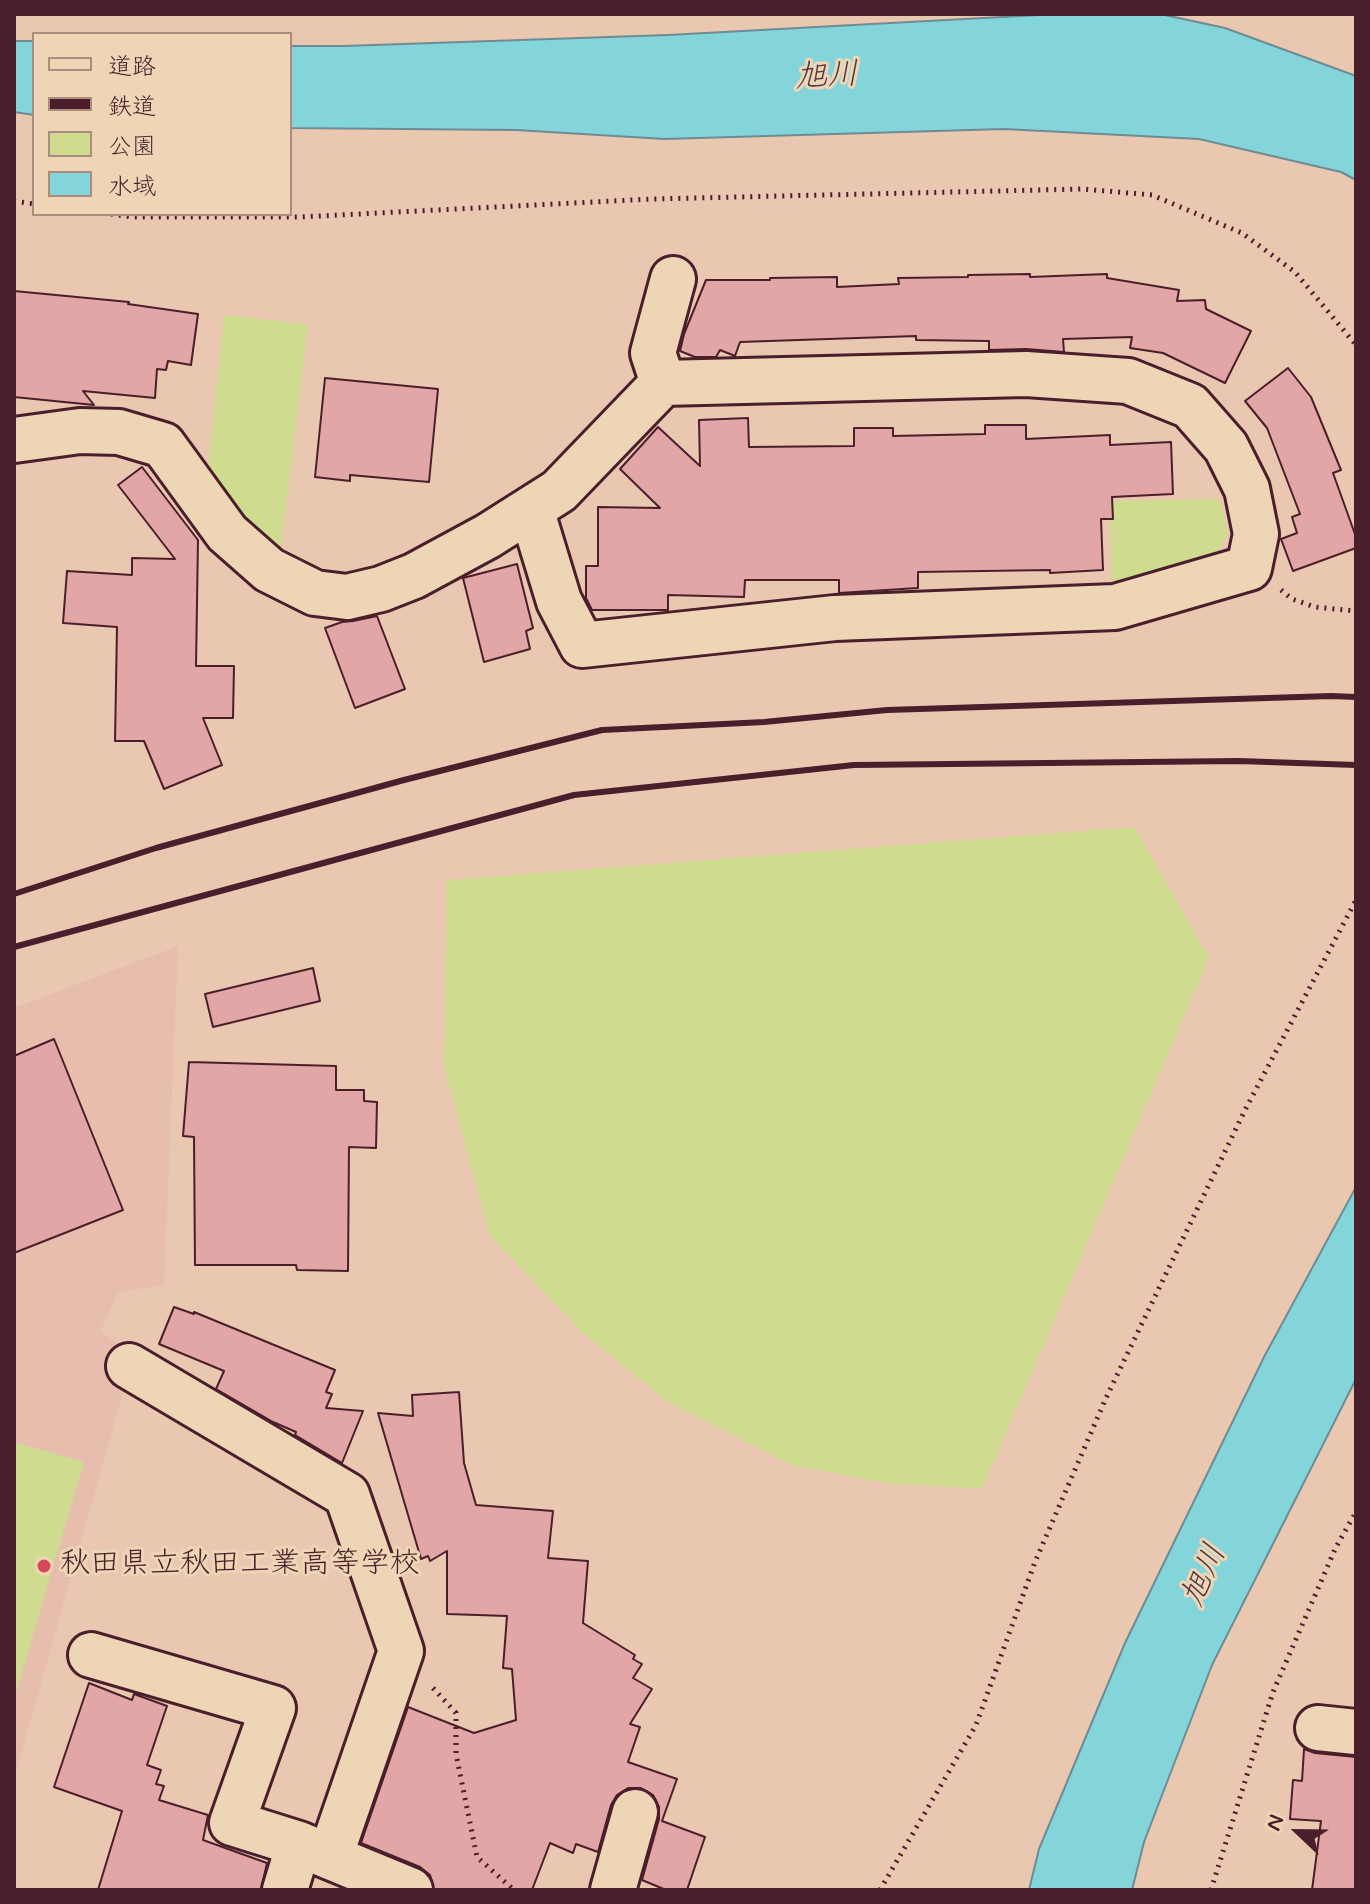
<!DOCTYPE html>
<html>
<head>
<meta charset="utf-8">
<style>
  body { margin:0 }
  #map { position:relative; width:1370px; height:1904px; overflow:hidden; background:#e9c7b0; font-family:Mynerve,"Klee One",sans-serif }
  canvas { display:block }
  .frame { position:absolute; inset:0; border:16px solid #4a1f2b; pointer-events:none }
  .legend { position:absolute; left:32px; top:32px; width:260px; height:184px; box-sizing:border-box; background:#edd5b5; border:2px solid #ac8c7e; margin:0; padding:10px 14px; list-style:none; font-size:24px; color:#4a1f2b }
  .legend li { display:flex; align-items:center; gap:16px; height:40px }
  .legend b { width:40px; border:2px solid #ac8c7e }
  .north { position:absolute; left:1258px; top:1792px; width:80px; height:80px; -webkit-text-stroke:6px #edd5b5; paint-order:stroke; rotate:292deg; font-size:22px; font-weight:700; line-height:32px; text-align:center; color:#4a1f2b }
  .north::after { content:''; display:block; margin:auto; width:28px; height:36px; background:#4a1f2b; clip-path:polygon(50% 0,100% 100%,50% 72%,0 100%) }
</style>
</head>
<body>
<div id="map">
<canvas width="1370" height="1904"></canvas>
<div class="frame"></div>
<ul class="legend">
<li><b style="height:10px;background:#edd5b5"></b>道路</li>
<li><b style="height:10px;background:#4a1f2b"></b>鉄道</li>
<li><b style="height:22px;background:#cfdb8f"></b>公園</li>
<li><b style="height:22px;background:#84d5da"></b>水域</li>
</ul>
<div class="north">N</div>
</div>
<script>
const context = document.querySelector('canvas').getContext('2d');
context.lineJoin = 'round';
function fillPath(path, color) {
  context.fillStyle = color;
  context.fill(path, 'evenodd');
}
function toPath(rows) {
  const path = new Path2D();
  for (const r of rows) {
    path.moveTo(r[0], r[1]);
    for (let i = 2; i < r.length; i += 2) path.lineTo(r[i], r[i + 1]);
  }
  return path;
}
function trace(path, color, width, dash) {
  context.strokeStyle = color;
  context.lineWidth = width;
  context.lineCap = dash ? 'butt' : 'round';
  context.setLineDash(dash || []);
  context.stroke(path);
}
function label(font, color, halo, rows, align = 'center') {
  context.font = font + ' Mynerve,"Klee One",sans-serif';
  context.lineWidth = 6;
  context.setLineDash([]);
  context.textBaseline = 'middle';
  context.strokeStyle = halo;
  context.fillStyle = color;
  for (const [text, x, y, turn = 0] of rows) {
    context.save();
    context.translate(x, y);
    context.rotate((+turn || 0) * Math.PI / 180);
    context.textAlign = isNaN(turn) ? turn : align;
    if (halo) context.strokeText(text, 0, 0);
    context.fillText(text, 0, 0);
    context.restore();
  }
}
fillPath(toPath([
  [178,946,164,1285,118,1292,100,1332,134,1353,14,1779,14,1008]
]), '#e7bdad');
fillPath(toPath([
  [224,315,308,324,280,558,270,553,208,469],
  [1220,499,1228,534,1207,565,1112,590,1110,501],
  [1135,827,1209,958,982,1489,893,1484,791,1465,668,1402,585,1335,490,1236,444,1066,447,880],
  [14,1442,84,1462,14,1700]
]), '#cfdb8f');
const water = toPath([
  [1058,14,1160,14,1225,28,1356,76,1356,180,1341,172,1199,139,1004,129,665,139,516,130,290,128,290,46,344,46,668,35,1058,14],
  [14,41,34,41,34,115,14,112,14,41],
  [1356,1187,1356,1379,1212,1665,1144,1842,1132,1890,1029,1890,1039,1849,1125,1643,1264,1357,1356,1187]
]);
fillPath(water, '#84d5da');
trace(water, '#6d8c94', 2);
const building = toPath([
  [1030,274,1030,277,1107,274,1107,278,1179,290,1177,301,1205,300,1206,309,1251,331,1225,383,1163,353,1130,348,1132,337,1063,339,1064,352,1026,349,989,350,989,341,916,340,916,336,740,342,735,356,720,350,716,357,695,357,680,351,684,334,706,280,770,280,770,278,837,277,837,287,899,284,898,278,968,277,968,275,1030,274],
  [14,291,129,302,128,304,198,314,191,365,168,361,166,370,157,369,155,398,83,391,94,405,14,397,14,291],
  [1288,368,1311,397,1341,470,1333,473,1356,537,1356,548,1293,571,1281,539,1297,533,1292,517,1300,514,1267,428,1245,401,1288,368],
  [325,378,438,389,429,482,350,475,350,481,315,477,325,378],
  [748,418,749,447,854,446,854,428,893,428,893,436,985,434,985,425,1026,425,1026,439,1110,435,1110,445,1171,442,1173,494,1112,497,1113,519,1101,519,1103,570,1050,573,1050,570,918,572,918,588,839,593,839,580,745,580,744,597,668,595,668,610,592,610,586,598,586,566,598,566,598,507,660,508,620,469,658,427,700,466,699,420,748,418],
  [142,467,198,540,196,666,234,666,233,718,203,718,222,765,164,789,144,741,115,741,117,627,63,623,67,571,132,575,132,558,175,559,118,485,142,467],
  [517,564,533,628,526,631,530,649,484,662,463,578,517,564],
  [377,616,405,689,355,708,325,628,342,622,353,621,377,616],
  [313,968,320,1001,213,1027,205,994,313,968],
  [54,1039,123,1210,14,1253,14,1056,54,1039],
  [189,1062,336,1066,336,1090,364,1090,364,1101,377,1102,376,1148,349,1147,348,1271,297,1270,296,1265,195,1265,194,1137,183,1136,189,1062],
  [174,1307,194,1314,194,1312,335,1370,326,1392,332,1394,326,1408,363,1411,342,1463,295,1435,296,1432,273,1422,216,1389,224,1371,159,1344,174,1307],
  [459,1392,464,1463,476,1505,553,1511,548,1558,588,1561,583,1623,635,1655,633,1659,642,1664,633,1678,652,1689,630,1724,640,1727,628,1762,677,1779,662,1821,705,1837,687,1890,666,1890,642,1880,659,1819,659,1807,653,1795,641,1788,628,1788,617,1795,611,1805,598,1852,576,1844,573,1853,550,1843,532,1890,434,1890,430,1875,420,1867,361,1843,408,1707,474,1733,516,1720,512,1669,503,1668,507,1616,447,1614,447,1551,430,1561,428,1556,421,1559,378,1413,413,1416,412,1395,459,1392],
  [89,1683,132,1700,134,1694,167,1706,147,1765,161,1770,156,1784,164,1786,159,1800,208,1815,203,1840,267,1863,261,1890,98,1890,122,1811,54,1787,89,1683],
  [1304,1749,1315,1753,1356,1757,1356,1890,1312,1890,1321,1821,1290,1819,1293,1780,1302,1781,1304,1749]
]);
fillPath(building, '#e1a6a5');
trace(building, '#4a1f2b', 2);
const minor = toPath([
  [663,383,653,353,673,279],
  [14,440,80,431,119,432,163,445,227,533,269,570,315,593,347,597,381,589,414,576,488,536,559,491,663,383,1026,374,1128,381,1190,406,1226,447,1247,489,1256,534,1249,568,1115,607,835,618,582,645,559,601,531,509],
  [129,1366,347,1495,401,1651,330,1857,299,1844,285,1890],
  [91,1655,273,1708,232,1823,299,1844],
  [1318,1728,1356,1732],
  [330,1857,410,1890],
  [613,1890,635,1812]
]);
trace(minor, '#4a1f2b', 50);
trace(toPath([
  [14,201,34,204],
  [111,214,132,217,300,217,652,199,1083,189,1152,195,1242,233,1295,272,1356,345],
  [1281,590,1292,599,1315,607,1356,611],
  [433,1688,456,1713,456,1754,477,1857,514,1890],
  [880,1890,976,1725,1035,1562,1106,1398,1245,1110,1356,900],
  [1211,1890,1273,1692,1336,1547,1356,1512]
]), '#4a1f2b', 5, [2, 6]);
trace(minor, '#edd5b5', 44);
trace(toPath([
  [14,894,156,848,404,780,602,730,764,722,887,710,1331,696,1356,697],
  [14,947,574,795,854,765,1239,761,1356,765]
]), '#4a1f2b', 6);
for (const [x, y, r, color] of [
  [44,1566,8,"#d1495b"]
]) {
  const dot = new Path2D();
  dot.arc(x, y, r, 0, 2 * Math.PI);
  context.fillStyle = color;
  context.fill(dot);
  trace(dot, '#edd5b5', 3);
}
label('30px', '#4a1f2b', '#edd5b5', [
  ["秋田県立秋田工業高等学校",60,1566]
], 'left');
label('italic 32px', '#533a45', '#edd5b5', [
  ["旭川",827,78,-3],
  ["旭川",1206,1576,-66]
]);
</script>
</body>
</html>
